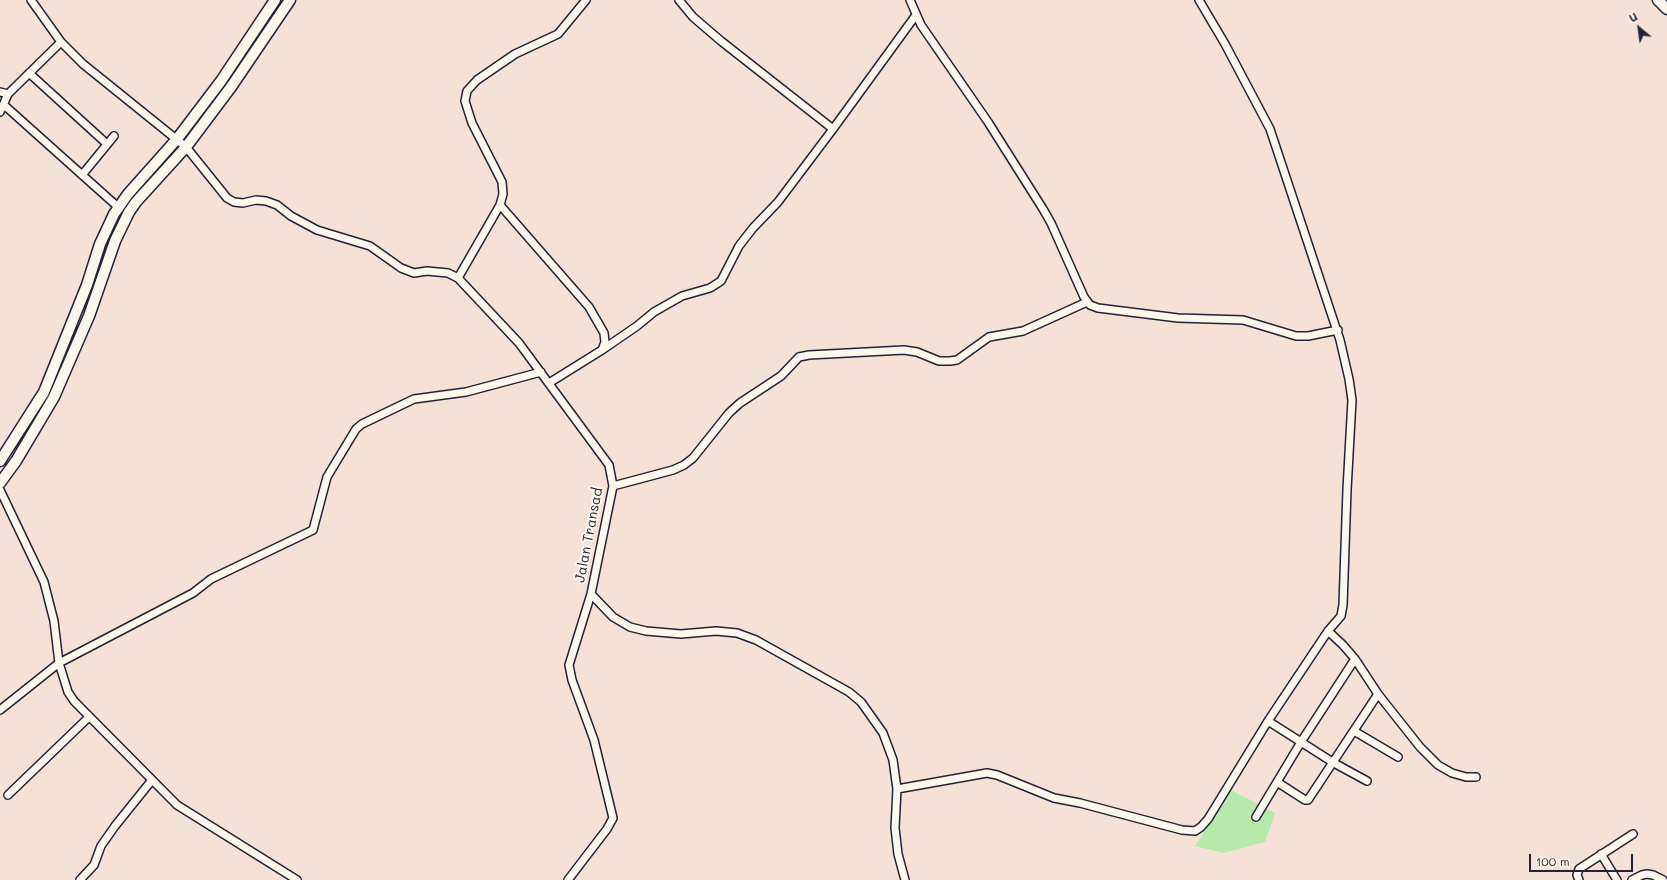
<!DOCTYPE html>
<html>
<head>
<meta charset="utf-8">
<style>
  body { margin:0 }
  #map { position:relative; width:1667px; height:880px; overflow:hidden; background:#f5e1d6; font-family:Mali,sans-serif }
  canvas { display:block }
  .north { position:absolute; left:1619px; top:8px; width:40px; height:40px; -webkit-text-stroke:3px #fbf7ec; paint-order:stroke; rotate:331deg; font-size:11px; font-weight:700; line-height:16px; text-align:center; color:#22223b }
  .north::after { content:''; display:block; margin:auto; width:14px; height:18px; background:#22223b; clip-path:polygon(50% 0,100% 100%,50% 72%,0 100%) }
  .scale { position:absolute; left:1529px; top:854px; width:104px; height:18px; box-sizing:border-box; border:2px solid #22223b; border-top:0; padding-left:5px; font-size:12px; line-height:14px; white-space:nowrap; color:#22223b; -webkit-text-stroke:3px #fbf7ec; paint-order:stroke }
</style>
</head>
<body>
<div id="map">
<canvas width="1667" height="880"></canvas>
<div class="north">U</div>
<div class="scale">100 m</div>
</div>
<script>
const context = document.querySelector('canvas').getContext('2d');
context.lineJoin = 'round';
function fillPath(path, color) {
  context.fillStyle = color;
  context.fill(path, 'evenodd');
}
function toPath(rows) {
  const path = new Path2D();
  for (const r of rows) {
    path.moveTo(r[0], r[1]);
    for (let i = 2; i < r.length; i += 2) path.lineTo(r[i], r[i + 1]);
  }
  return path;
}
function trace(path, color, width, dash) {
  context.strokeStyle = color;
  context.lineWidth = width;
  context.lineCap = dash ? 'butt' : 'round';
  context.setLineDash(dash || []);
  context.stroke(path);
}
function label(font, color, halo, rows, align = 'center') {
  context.font = font + ' Mali,sans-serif';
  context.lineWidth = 4;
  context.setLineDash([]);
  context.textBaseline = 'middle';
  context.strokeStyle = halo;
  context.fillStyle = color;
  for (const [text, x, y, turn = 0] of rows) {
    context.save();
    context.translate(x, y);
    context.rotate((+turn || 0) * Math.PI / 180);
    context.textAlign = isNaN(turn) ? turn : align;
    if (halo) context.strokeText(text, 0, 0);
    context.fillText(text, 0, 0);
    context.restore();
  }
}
fillPath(toPath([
  [1231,790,1275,813,1265,842,1223,853,1195,846]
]), '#b6e9aa');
const street = toPath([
  [31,0,61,42,83,64,186,147,227,198,234,202,243,203,256,200,266,201,277,205,291,216,317,230,370,246,401,268,414,273,427,271,448,273,458,278,519,343,609,465,613,486,591,594,613,617,630,627,646,631,681,634,716,631,737,633,756,640,849,692,861,702,883,733,893,760,897,789,895,828,898,854,905,880],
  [679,0,693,17,721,41,833,129],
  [910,0,921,25,988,122,1043,209,1051,223,1084,297,1090,305,1098,308,1178,318,1243,320,1296,336,1308,336,1338,330],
  [29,73,107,144],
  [0,92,8,94,61,42],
  [4,105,118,207],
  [0,112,8,94],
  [82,175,114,136],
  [500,205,589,307,604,333,605,342,602,350],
  [458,278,500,205,503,194,502,182,472,123,465,101,467,91,477,80,515,54,558,34,586,0],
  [549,383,602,350,637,326,654,312,682,296,710,288,721,281,739,246,753,228,778,202,833,129,916,15],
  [613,486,673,470,684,465,693,458,729,413,740,403,781,376,799,357,809,355,904,350,917,352,939,361,950,361,957,360,989,337,1023,331,1087,302],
  [0,490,44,582,54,621,59,663,68,692,74,701,177,805,297,880],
  [1328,631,1343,645,1355,659,1378,694,1420,747,1438,765,1452,773,1466,777,1476,777],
  [0,710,59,663,193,593,211,579,313,530,327,477,356,429,362,424,414,399,466,392,541,372],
  [1268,721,1334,763,1367,781],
  [1354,731,1398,757],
  [1277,782,1305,800,1308,800,1378,694],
  [897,789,987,773,997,775,1054,798,1080,803,1182,830,1195,831,1201,827,1208,819,1268,721,1328,631,1341,616,1343,605,1347,490,1352,400,1349,379,1340,340,1270,129,1225,44,1199,0],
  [8,795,89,717],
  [1256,817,1301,742,1355,659],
  [1601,854,1617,880],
  [80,880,94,865,101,846,115,826,152,780],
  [568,880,607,829,613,818,594,740,572,680,569,665,591,594],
  [1579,880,1577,875,1579,869,1633,834],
  [1632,880,1642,875,1647,874,1653,875,1663,880]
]);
const secondary = toPath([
  [1658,0,1667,9],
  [0,461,44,392,87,285,100,244,114,214,128,194,177,139,221,81,275,0],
  [0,483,16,461,54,397,89,316,115,241,129,212,136,202,186,147,231,87,290,0]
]);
trace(street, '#22223b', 10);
trace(secondary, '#22223b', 13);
trace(street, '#fbf7ec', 7);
trace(secondary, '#fbf7ec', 10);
label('14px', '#22223b', '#fbf7ec', [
  ["Jalan Transad",589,535,-79]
]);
</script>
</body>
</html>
